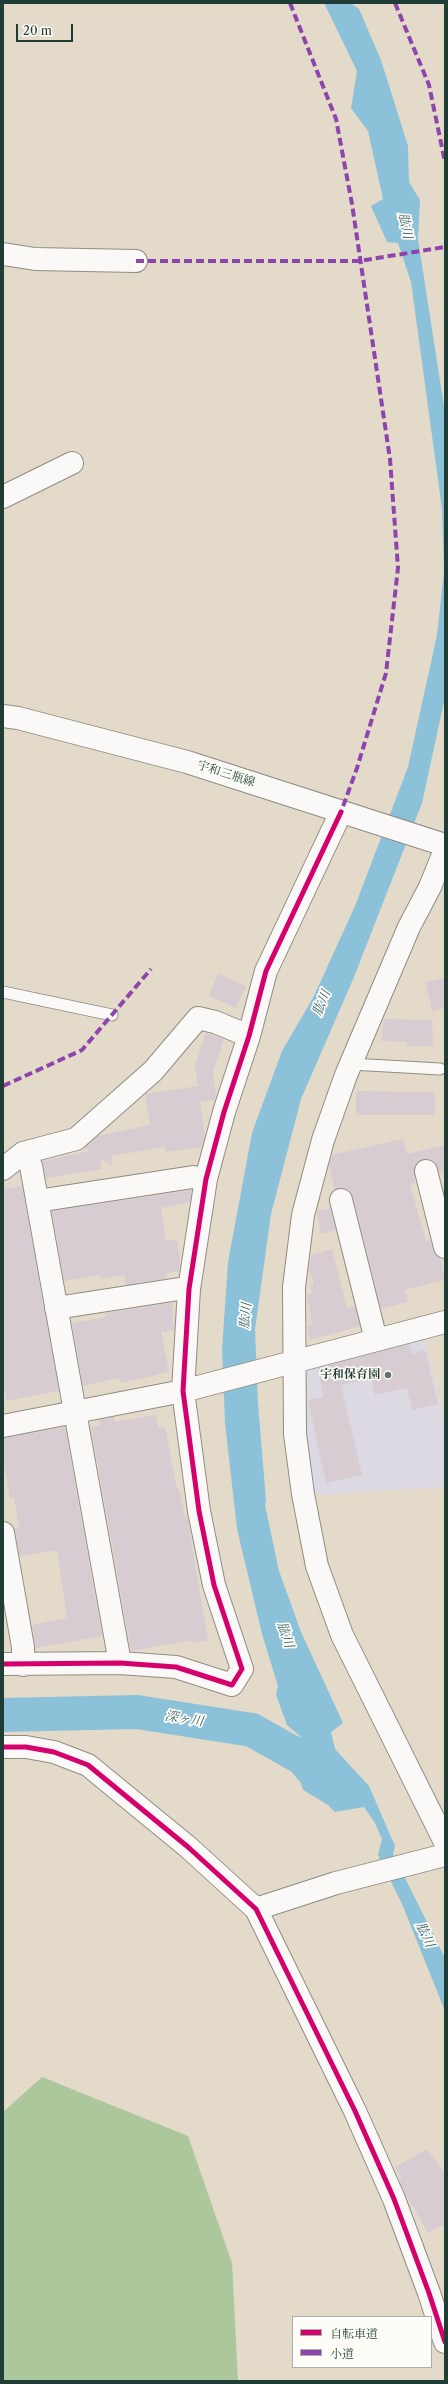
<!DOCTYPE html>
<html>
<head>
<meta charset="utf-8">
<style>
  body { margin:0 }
  #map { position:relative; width:448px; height:2384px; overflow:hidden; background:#e4dac9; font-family:"Libre Caslon Text","Noto Serif JP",serif }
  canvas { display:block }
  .frame { position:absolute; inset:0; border:4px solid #1f3d34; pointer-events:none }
  .legend { position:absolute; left:292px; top:2316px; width:140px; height:52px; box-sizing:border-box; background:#fdfcf7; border:1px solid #a4b0a9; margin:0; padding:5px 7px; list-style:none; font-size:12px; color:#1f3d34 }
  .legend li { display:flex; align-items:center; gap:8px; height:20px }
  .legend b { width:20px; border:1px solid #a4b0a9 }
  .scale { position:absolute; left:16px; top:24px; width:57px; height:18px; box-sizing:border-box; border:2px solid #1f3d34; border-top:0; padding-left:5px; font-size:12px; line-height:14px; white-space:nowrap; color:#1f3d34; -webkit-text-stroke:3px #fdfcf7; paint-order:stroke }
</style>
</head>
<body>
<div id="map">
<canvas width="448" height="2384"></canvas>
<div class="frame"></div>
<ul class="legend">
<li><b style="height:5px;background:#d6006c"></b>自転車道</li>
<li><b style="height:5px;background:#8e44ad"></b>小道</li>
</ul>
<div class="scale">20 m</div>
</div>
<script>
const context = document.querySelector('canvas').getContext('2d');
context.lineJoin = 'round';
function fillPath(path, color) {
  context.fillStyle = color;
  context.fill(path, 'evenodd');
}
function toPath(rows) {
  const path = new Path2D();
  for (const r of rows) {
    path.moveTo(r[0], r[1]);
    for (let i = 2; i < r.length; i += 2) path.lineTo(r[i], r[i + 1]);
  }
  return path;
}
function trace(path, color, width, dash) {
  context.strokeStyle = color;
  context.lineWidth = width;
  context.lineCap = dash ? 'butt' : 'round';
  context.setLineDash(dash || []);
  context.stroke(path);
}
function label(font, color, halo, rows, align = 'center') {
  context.font = font + ' "Libre Caslon Text","Noto Serif JP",serif';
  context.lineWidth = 3.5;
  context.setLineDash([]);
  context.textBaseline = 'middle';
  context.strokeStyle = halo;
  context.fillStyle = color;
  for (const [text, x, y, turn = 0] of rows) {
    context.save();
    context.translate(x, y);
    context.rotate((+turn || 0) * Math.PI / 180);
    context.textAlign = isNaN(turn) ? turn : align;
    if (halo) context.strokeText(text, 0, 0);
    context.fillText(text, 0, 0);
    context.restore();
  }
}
fillPath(toPath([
  [423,1332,445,1421,445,1487,315,1495,302,1435,302,1364]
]), '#dcd9e3');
fillPath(toPath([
  [42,2077,188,2136,232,2263,238,2381,3,2381,3,2112]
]), '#acc79b');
fillPath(toPath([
  [324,3,350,3,359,9,381,60,408,146,409,182,420,200,418,239,445,413,445,697,422,803,354,977,301,1099,271,1214,255,1329,258,1403,266,1500,265,1505,279,1571,301,1632,343,1723,331,1732,335,1749,369,1786,395,1846,393,1854,445,1958,445,2011,402,1904,378,1855,382,1839,375,1823,364,1807,335,1812,328,1805,303,1790,301,1783,290,1770,290,1735,301,1737,287,1725,276,1695,278,1686,262,1634,237,1529,225,1423,222,1350,228,1262,252,1133,282,1051,314,996,355,906,408,767,437,635,444,572,442,509,411,282,398,243,387,242,371,206,383,199,368,131,351,108,357,71]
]), '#8cc1da');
trace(toPath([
  [3,1715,137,1712,252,1730,330,1774]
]), '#8cc1da', 34);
fillPath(toPath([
  [218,974,246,986,236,1008,209,996],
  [445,978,445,1008,432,1011,425,982],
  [384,1019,432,1020,433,1046,407,1046,407,1042,381,1041],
  [206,1033,224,1039,213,1072,216,1095,215,1100,200,1102,205,1136,202,1147,166,1152,165,1147,111,1156,113,1166,100,1158,102,1169,46,1178,42,1161,90,1151,85,1148,98,1136,150,1125,145,1094,198,1086,195,1065],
  [356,1091,435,1092,435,1115,356,1115],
  [403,1139,407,1154,445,1145,445,1171,439,1172,435,1162,429,1159,423,1159,414,1167,415,1183,410,1184,426,1241,430,1240,433,1250,440,1258,445,1280,405,1290,408,1302,381,1309,353,1197,345,1188,335,1190,329,1167,332,1155],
  [22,1186,59,1391,7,1401,5,1392,3,1392,3,1189],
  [192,1190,190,1202,161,1208,166,1241,177,1239,180,1263,179,1271,166,1273,167,1278,126,1285,124,1275,101,1279,100,1275,64,1281,52,1211],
  [330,1208,336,1230,321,1234,317,1211],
  [332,1249,347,1308,355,1306,360,1326,310,1340,307,1326,312,1324,311,1318,307,1295,312,1293,310,1285,314,1284,309,1269,311,1255],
  [172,1303,174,1330,161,1332,169,1372,120,1383,119,1378,83,1386,72,1323,106,1317,105,1313],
  [409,1344,412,1354,425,1350,438,1404,413,1410,407,1388,375,1395,371,1378,341,1385,362,1475,326,1483,308,1400,323,1397,318,1368],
  [156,1415,158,1428,165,1427,177,1489,179,1489,185,1517,187,1516,208,1640,193,1643,192,1640,131,1651,91,1427,100,1426,99,1420,114,1417,115,1422],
  [65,1427,102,1636,36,1648,32,1625,67,1618,57,1550,20,1556,14,1528,19,1527,14,1497,10,1498,3,1457,3,1438],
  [427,2149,445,2174,445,2224,428,2233,403,2189,399,2180,402,2179,395,2167]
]), '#d7ccd2');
const lane = toPath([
  [3,992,112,1015],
  [351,1064,440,1069]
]);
const street = toPath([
  [3,254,35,259,136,261],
  [3,497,72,463],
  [445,850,430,887,409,927,346,1075,323,1140,303,1215,294,1287,295,1434,303,1494,317,1566,342,1635,445,1842],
  [23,1153,31,1166,120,1663],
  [3,1169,23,1153,76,1139,153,1071,198,1018,215,1022,249,1036],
  [426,1171,445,1247],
  [341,1200,376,1340],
  [37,1201,193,1177,206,1179],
  [56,1308,179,1289,189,1289],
  [3,1426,183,1391,445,1322],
  [3,1533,23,1647,23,1665],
  [3,1664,120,1663,176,1667,232,1685,242,1669,214,1585,199,1511,183,1391,189,1289,206,1179,224,1112,249,1036,266,971,341,812],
  [3,1747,26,1747,54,1752,88,1765,188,1847,256,1909,355,2111,394,2199,429,2293,445,2342],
  [256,1909,336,1883,445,1855]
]);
const primary = toPath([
  [3,716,18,718,187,762,445,845]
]);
trace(lane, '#8d8d83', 13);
trace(street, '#8d8d83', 24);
trace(primary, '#8d8d83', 24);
trace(lane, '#fbf9f7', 11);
trace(street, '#fbf9f7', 22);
trace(primary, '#fbf9f7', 22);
trace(toPath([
  [290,3,336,119,352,204,390,459,398,568,386,673,357,768,341,812],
  [395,3,429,85,445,162],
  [136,261,359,261,445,247],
  [3,1086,82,1050,151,969]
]), '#8e44ad', 4, [8, 4]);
trace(toPath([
  [3,1664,120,1663,176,1667,232,1685,242,1669,214,1585,199,1511,183,1391,189,1289,206,1179,224,1112,249,1036,266,971,341,812],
  [3,1747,26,1747,54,1752,88,1765,188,1847,256,1909,355,2111,394,2199,429,2293,445,2342]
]), '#d6006c', 5);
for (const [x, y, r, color] of [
  [388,1375,4,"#647468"]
]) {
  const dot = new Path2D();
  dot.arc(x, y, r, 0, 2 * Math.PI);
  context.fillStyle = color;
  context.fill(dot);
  trace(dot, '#fdfcf7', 1.5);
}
label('12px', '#1f3d34', '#fdfcf7', [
  ["宇和三瓶線",226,774,18]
]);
label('bold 12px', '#1f3d34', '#fdfcf7', [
  ["宇和保育園",380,1375]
], 'right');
label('italic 13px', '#356168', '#fdfcf7', [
  ["肱川",405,226,78],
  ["肱川",322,1003,-68],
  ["肱川",246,1316,-85],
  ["肱川",285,1635,72],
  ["深ヶ川",184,1719,9],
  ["肱川",425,1935,65]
]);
</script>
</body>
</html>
